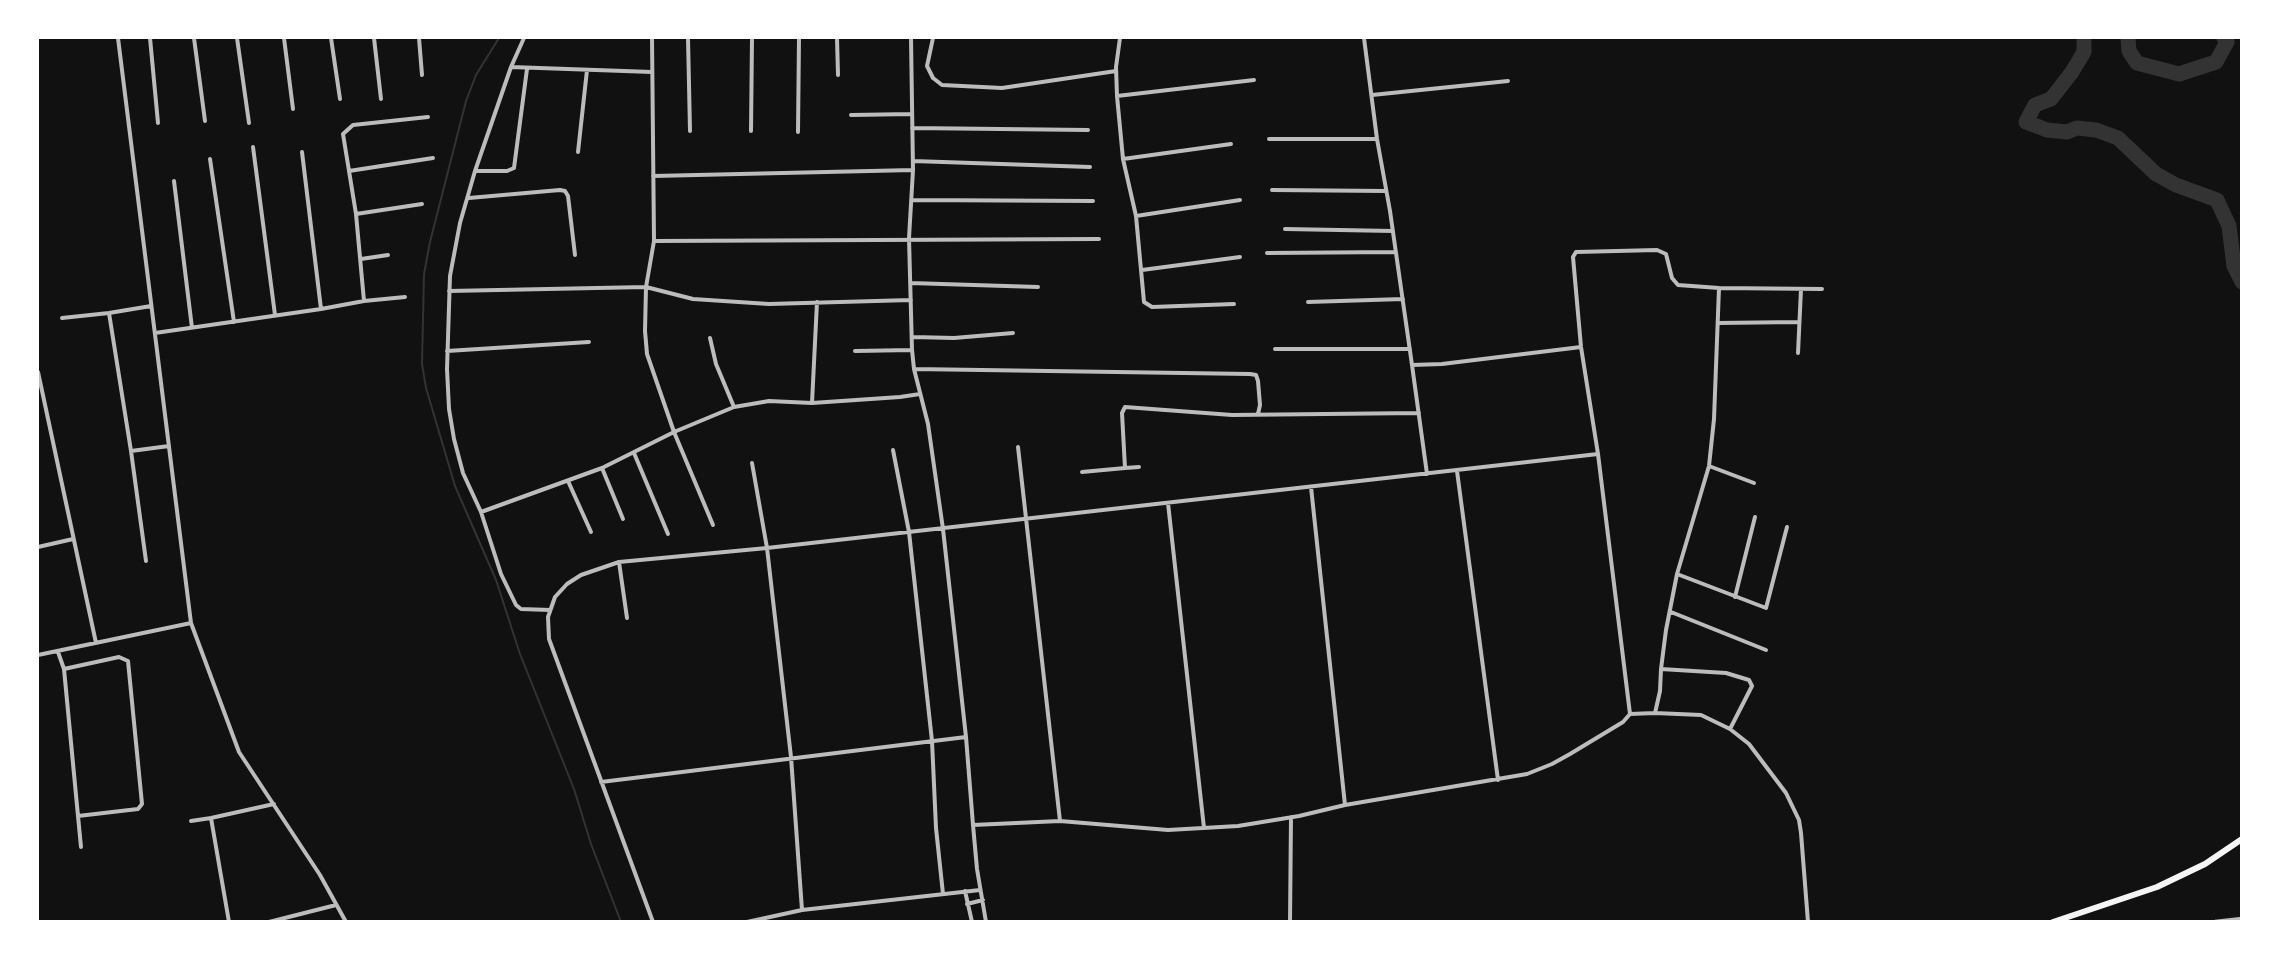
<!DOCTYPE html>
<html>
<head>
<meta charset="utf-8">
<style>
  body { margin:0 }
  #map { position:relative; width:2279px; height:959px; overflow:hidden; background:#111; font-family:Manrope,sans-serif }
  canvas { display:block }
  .frame { position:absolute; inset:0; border:39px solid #fff; pointer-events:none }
</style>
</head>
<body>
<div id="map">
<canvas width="2279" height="959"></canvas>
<div class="frame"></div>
</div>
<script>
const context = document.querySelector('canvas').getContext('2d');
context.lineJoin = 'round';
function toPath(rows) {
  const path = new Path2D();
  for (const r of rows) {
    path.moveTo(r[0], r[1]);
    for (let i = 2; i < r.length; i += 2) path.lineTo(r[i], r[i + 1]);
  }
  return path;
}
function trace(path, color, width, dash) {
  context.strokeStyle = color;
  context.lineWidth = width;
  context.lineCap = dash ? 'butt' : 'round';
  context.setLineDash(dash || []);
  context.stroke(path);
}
trace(toPath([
  [499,38,476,75,466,101,430,242,424,274,422,364,426,388,455,486,496,580,520,654,574,789,591,844,621,922]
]), '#333', 2);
trace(toPath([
  [2084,38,2084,52,2072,72,2051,99,2035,105,2026,122,2047,130,2067,132,2077,128,2096,130,2118,138,2156,174,2176,185,2217,200,2229,226,2234,266,2242,282],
  [2128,38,2129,51,2137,63,2179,74,2216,62,2227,42,2224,38]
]), '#333', 15);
trace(toPath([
  [118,38,191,623,239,752,320,875,346,922],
  [150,38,158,123],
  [194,38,205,121],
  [237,38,249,123],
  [284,38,293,109],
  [331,38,340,99],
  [374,38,381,99],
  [419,38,422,75],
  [524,38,511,67,475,171,460,223,450,276,447,369,449,409,454,439,463,473,481,512,602,468,674,432,734,407,769,401,812,403,900,397,920,394],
  [652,38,654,241,646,287,645,331,647,354,674,432,713,525],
  [688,38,690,131],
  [837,38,838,75],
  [911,38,913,170,909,238,912,350,914,369,928,424,943,529,966,737,973,825],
  [933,38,927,66,933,78,942,85,1002,88,1116,71],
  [1120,38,1116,67,1117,96,1123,159,1136,216,1144,302,1152,307,1234,304],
  [1364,38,1377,139,1390,211,1412,365,1442,364,1581,347],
  [511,67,652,72],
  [1372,95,1508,81],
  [1117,96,1254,80],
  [851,115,912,114],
  [912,128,1088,130],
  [751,131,752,38],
  [798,132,799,38],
  [1269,139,1377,139],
  [253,147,275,315],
  [302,152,321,309],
  [578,152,587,70],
  [210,159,234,322],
  [1123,159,1231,144],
  [913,161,1090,167],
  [349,171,433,158],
  [475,171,507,171,514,168,527,69],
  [653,176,913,170],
  [174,181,192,328],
  [1272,190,1386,191],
  [469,198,560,190,565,191,568,196,575,255],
  [911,200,1093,201],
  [356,214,422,204],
  [1136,216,1240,200],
  [1285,229,1393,231],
  [654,241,1099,239],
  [1267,253,1396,252],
  [361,259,388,255],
  [1142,270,1240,257],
  [910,283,1038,287],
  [449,291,646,287,693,299,769,304,911,300],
  [364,301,405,297],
  [1308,302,1403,299],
  [109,313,151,306],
  [62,318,109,313,131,451,146,561],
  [1718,323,1798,322],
  [155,333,321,309,364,301,356,214,343,134,353,125,428,117],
  [913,337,954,338,1013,333],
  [710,338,716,364,734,407],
  [1275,349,1410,349],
  [447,351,589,342],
  [855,351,912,350],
  [1798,353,1801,289],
  [1412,365,1427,474],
  [914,369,1250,374,1256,375,1258,381,1260,405,1258,414],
  [38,372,96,643],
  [812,403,817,302],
  [1018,447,1060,821],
  [893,450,909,532,932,741,936,828,943,894],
  [131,451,169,446],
  [634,453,668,534],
  [752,463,767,548,791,757,802,910],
  [1709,466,1754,483],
  [1139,467,1125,468,1122,413,1125,407,1232,415,1419,413],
  [602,468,623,519],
  [1457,471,1498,780],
  [1082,472,1125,468],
  [568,481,591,532],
  [1311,487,1345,805],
  [1168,503,1204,828],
  [481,512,501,574,516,605,521,609,550,610],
  [38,547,73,539],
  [619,562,627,618],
  [1677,574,1766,608,1787,527],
  [1735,597,1755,517],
  [1671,612,1766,650],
  [58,652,64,669],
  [38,655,191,623],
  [119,657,128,661,142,804,138,809,78,816,64,669,119,657],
  [1661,669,1726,673,1749,680,1752,686,1730,729],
  [1655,713,1660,691,1661,669,1666,630,1677,574,1709,466,1714,419,1719,288],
  [1630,714,1598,454,1581,347,1573,257,1576,252,1657,250,1666,254,1672,278,1678,285,1719,288,1822,289],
  [601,782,966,737],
  [78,816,81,847],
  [211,818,229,922],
  [191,821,211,818,274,804],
  [965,891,972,922],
  [967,904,983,900],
  [269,922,336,905],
  [653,922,549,639,548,617,555,597,567,584,581,575,619,562,767,548,1598,454],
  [747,922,802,910,980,890],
  [986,922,977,869,973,825,1060,821,1168,830,1238,826,1299,816,1345,805,1527,774,1552,764,1570,754,1623,722,1630,714,1655,713,1701,715,1730,729,1749,744,1786,793,1799,820,1801,833,1808,922],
  [1290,922,1291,817]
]), '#bcbcbc', 4);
trace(toPath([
  [2215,922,2242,919]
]), '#bcbcbc', 4.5);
trace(toPath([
  [2053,922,2157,887,2205,864,2242,839]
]), '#f5f5f5', 6);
</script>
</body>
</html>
